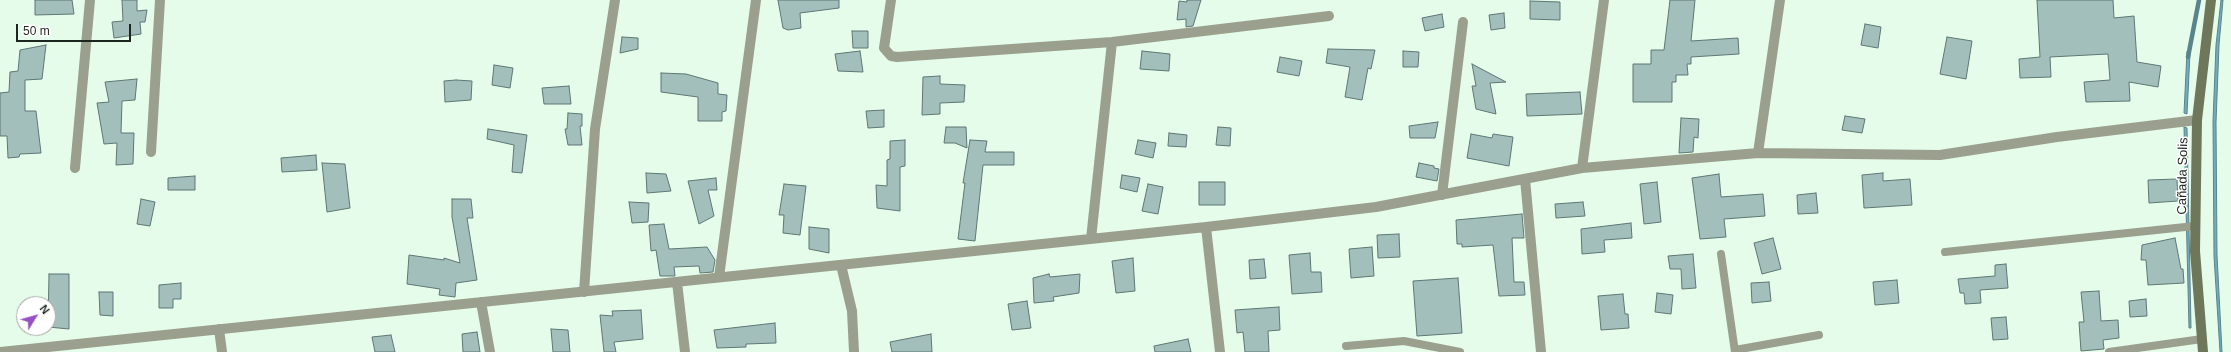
<!DOCTYPE html>
<html>
<head>
<meta charset="utf-8">
<style>
  body { margin:0 }
  #map { position:relative; width:2231px; height:352px; overflow:hidden; background:#e6fceb; font-family:Arial,sans-serif }
  canvas { display:block }
  .north { position:absolute; left:16px; top:296px; width:40px; height:40px; box-sizing:border-box; background:#fff; border:1px solid #a5a8a5; border-radius:50%; rotate:53deg; font-size:11px; font-weight:700; line-height:16px; text-align:center; color:#1d251f }
  .north::after { content:''; display:block; margin:auto; width:14px; height:18px; background:#974fc2; clip-path:polygon(50% 0,100% 100%,50% 72%,0 100%) }
  .scale { position:absolute; left:16px; top:24px; width:115px; height:18px; box-sizing:border-box; border:2px solid #1d251f; border-top:0; padding-left:5px; font-size:12px; line-height:14px; white-space:nowrap; color:#1d251f; -webkit-text-stroke:3px #fff; paint-order:stroke }
</style>
</head>
<body>
<div id="map">
<canvas width="2231" height="352"></canvas>
<div class="north">N</div>
<div class="scale">50 m</div>
</div>
<script>
const context = document.querySelector('canvas').getContext('2d');
context.lineJoin = 'round';
function fillPath(path, color) {
  context.fillStyle = color;
  context.fill(path, 'evenodd');
}
function toPath(rows) {
  const path = new Path2D();
  for (const r of rows) {
    path.moveTo(r[0], r[1]);
    for (let i = 2; i < r.length; i += 2) path.lineTo(r[i], r[i + 1]);
  }
  return path;
}
function trace(path, color, width, dash) {
  context.strokeStyle = color;
  context.lineWidth = width;
  context.lineCap = dash ? 'butt' : 'round';
  context.setLineDash(dash || []);
  context.stroke(path);
}
function label(font, color, halo, rows, align = 'center') {
  context.font = font + ' Arial,sans-serif';
  context.lineWidth = 3;
  context.setLineDash([]);
  context.textBaseline = 'middle';
  context.strokeStyle = halo;
  context.fillStyle = color;
  for (const [text, x, y, turn = 0] of rows) {
    context.save();
    context.translate(x, y);
    context.rotate((+turn || 0) * Math.PI / 180);
    context.textAlign = isNaN(turn) ? turn : align;
    if (halo) context.strokeText(text, 0, 0);
    context.fillText(text, 0, 0);
    context.restore();
  }
}
const water = toPath([
  [2221,0,2223,0,2219,45,2216,122,2217,255,2222,352,2220,352,2214,256,2213,121,2216,45,2221,0],
  [2187,52,2190,53,2187,114,2184,113,2187,52],
  [2184,127,2187,128,2191,328,2189,328,2184,127]
]);
fillPath(water, '#73acbb');
trace(water, '#59848c', 1);
trace(toPath([
  [2188,57,2199,0]
]), '#59848c', 4.5);
const building = toPath([
  [35,0,72,0,74,14,35,15,35,0],
  [122,0,137,0,137,11,147,10,145,22,140,22,141,34,114,38,112,22,123,21,122,0],
  [778,0,839,0,839,8,800,13,801,28,788,30,783,28,778,0],
  [1187,0,1201,0,1193,26,1186,27,1186,19,1177,20,1179,1,1187,2,1187,0],
  [1670,0,1695,0,1691,41,1738,38,1739,54,1691,57,1691,64,1687,64,1688,75,1676,75,1676,82,1672,82,1672,102,1633,102,1633,64,1651,64,1651,50,1664,50,1670,0],
  [2037,0,2113,0,2114,18,2134,16,2137,62,2161,66,2158,87,2129,82,2130,101,2086,102,2084,82,2110,80,2108,54,2050,57,2051,77,2020,78,2019,59,2040,57,2037,0],
  [1530,1,1560,2,1560,20,1530,19,1530,1],
  [1504,13,1505,28,1491,30,1489,15,1504,13],
  [1442,14,1444,27,1425,31,1422,18,1442,14],
  [1865,24,1881,27,1878,48,1861,45,1865,24],
  [852,31,868,31,868,48,853,48,852,31],
  [622,37,638,38,638,49,620,53,622,37],
  [1947,37,1972,41,1966,79,1940,74,1947,37],
  [46,45,42,79,25,80,25,111,36,111,41,153,20,154,19,157,8,158,7,136,0,136,0,93,9,92,10,72,18,71,20,50,46,45],
  [1328,49,1375,50,1371,69,1368,68,1362,100,1345,97,1350,67,1326,63,1328,49],
  [860,51,863,72,838,71,835,54,860,51],
  [1142,51,1170,54,1169,71,1140,69,1142,51],
  [1403,51,1419,52,1418,67,1403,67,1403,51],
  [1280,57,1302,61,1299,76,1277,72,1280,57],
  [1472,64,1506,82,1490,83,1496,114,1476,109,1472,86,1476,86,1472,64],
  [494,65,513,68,510,88,492,85,494,65],
  [661,73,686,74,718,83,718,94,727,95,726,111,722,112,722,121,698,121,698,97,661,92,661,73],
  [940,76,940,84,965,85,964,102,940,103,940,114,922,115,923,77,940,76],
  [137,79,135,100,122,101,121,133,134,133,133,164,116,165,117,143,104,144,97,103,109,102,105,82,137,79],
  [456,80,472,81,471,100,445,102,444,81,456,80],
  [569,86,571,104,544,104,542,88,569,86],
  [1580,92,1582,114,1527,116,1526,94,1580,92],
  [884,110,884,127,868,128,866,111,884,110],
  [568,113,582,114,582,126,580,126,582,145,568,145,565,129,567,129,568,113],
  [1845,116,1865,119,1862,133,1842,130,1845,116],
  [1681,118,1699,119,1698,138,1694,137,1693,152,1679,153,1681,118],
  [1438,122,1435,138,1410,138,1409,126,1438,122],
  [946,127,966,127,967,148,955,143,944,143,946,127],
  [1218,127,1231,128,1230,146,1216,145,1218,127],
  [488,129,527,135,522,173,512,172,514,145,487,139,488,129],
  [1169,133,1187,135,1186,147,1168,146,1169,133],
  [1471,134,1492,138,1493,134,1513,137,1509,166,1467,158,1471,134],
  [905,140,905,166,900,167,900,211,877,208,876,185,887,186,887,160,890,159,890,141,905,140],
  [970,140,987,141,985,152,1014,152,1014,165,983,165,975,241,958,239,965,183,963,183,970,140],
  [1138,140,1156,143,1153,158,1135,154,1138,140],
  [316,155,317,170,282,172,281,158,316,155],
  [322,163,345,164,350,208,327,212,322,163],
  [1419,163,1434,166,1434,168,1439,169,1437,181,1416,177,1419,163],
  [646,173,666,174,671,191,647,193,646,173],
  [1883,173,1883,181,1910,179,1912,205,1864,208,1862,175,1883,173],
  [1719,174,1721,197,1763,194,1765,216,1724,219,1726,237,1700,239,1692,178,1719,174],
  [1122,175,1140,178,1137,192,1120,188,1122,175],
  [195,176,195,190,168,190,168,178,195,176],
  [716,178,717,190,708,190,714,216,699,224,688,181,716,178],
  [2177,179,2178,201,2149,203,2148,180,2177,179],
  [1199,182,1225,182,1225,205,1199,205,1199,182],
  [1657,182,1661,222,1644,224,1640,184,1657,182],
  [784,184,806,186,800,235,783,233,784,215,779,215,784,184],
  [1148,184,1163,187,1158,214,1142,211,1148,184],
  [1816,193,1818,213,1798,214,1797,195,1816,193],
  [141,199,155,202,150,226,137,224,141,199],
  [452,199,471,199,473,218,467,218,477,280,456,283,455,297,439,295,440,289,407,284,409,255,444,260,444,258,460,263,452,217,452,199],
  [629,202,649,203,648,222,632,223,629,202],
  [1583,202,1585,216,1556,218,1555,204,1583,202],
  [1522,214,1524,238,1512,238,1514,282,1524,282,1525,295,1499,296,1493,245,1462,247,1462,244,1457,244,1456,220,1522,214],
  [1631,223,1632,238,1604,240,1605,252,1582,254,1581,229,1631,223],
  [664,224,669,249,707,247,715,260,713,272,700,273,699,266,674,267,675,276,660,276,656,250,651,251,649,225,664,224],
  [809,227,829,229,829,253,809,249,809,227],
  [1399,234,1400,257,1378,258,1377,235,1399,234],
  [1773,238,1781,269,1762,274,1754,243,1773,238],
  [2175,238,2181,269,2183,269,2184,283,2148,285,2146,260,2141,260,2142,245,2175,238],
  [1372,247,1374,276,1351,278,1349,249,1372,247],
  [1310,253,1311,272,1321,272,1322,292,1292,294,1289,255,1310,253],
  [1693,254,1696,288,1682,289,1681,269,1670,269,1668,256,1693,254],
  [1133,258,1135,291,1116,293,1112,261,1133,258],
  [1264,259,1266,278,1250,279,1249,260,1264,259],
  [2006,264,2008,288,1980,290,1981,303,1965,304,1964,293,1960,293,1958,279,1995,276,1995,265,2006,264],
  [49,274,69,274,69,329,48,327,49,274],
  [1049,274,1050,277,1080,274,1079,293,1053,297,1054,301,1034,303,1033,278,1049,274],
  [1458,278,1462,333,1417,336,1413,281,1458,278],
  [1897,280,1899,303,1875,305,1873,282,1897,280],
  [1769,282,1771,301,1752,303,1751,283,1769,282],
  [181,283,181,299,173,299,173,308,159,308,159,285,181,283],
  [2099,291,2101,321,2118,320,2119,338,2103,340,2104,349,2081,351,2079,322,2084,322,2081,292,2099,291],
  [99,292,113,292,113,316,100,315,99,292],
  [1657,293,1673,295,1671,314,1655,312,1657,293],
  [1623,294,1625,314,1628,314,1629,328,1601,330,1598,296,1623,294],
  [2146,299,2147,316,2130,317,2129,301,2146,299],
  [1027,301,1031,328,1012,330,1008,304,1027,301],
  [1279,307,1280,330,1268,331,1269,352,1245,352,1243,332,1237,333,1235,310,1279,307],
  [641,310,643,339,614,342,616,352,604,352,600,315,613,316,612,311,641,310],
  [2006,317,2008,339,1993,340,1991,318,2006,317],
  [775,323,776,343,746,344,746,347,717,348,714,330,775,323],
  [551,329,568,330,570,352,553,352,551,329],
  [477,332,480,352,463,352,462,334,477,332],
  [931,334,932,352,892,352,890,342,931,334],
  [391,335,395,352,375,352,372,337,391,335],
  [1188,339,1191,352,1155,352,1154,346,1188,339]
]);
fillPath(building, '#a3bfbb');
trace(building, '#5d7773', 1);
trace(toPath([
  [1945,252,2195,226],
  [1721,254,1735,352],
  [1346,346,1404,341,1460,352],
  [1735,350,1819,335],
  [2109,352,2202,339]
]), '#9aa08d', 8);
trace(toPath([
  [891,0,884,48,891,56,897,57,1112,42,1329,16],
  [151,152,160,0],
  [1758,153,1780,0],
  [75,168,90,0],
  [1582,168,1604,0],
  [1525,179,1541,352],
  [1442,195,1463,22],
  [1206,227,1220,352],
  [1091,239,1112,42],
  [841,265,852,311,854,352],
  [719,277,756,0],
  [677,282,685,352],
  [584,292,595,129,615,0],
  [481,302,490,352],
  [219,329,222,352],
  [0,352,1206,227,1376,207,1582,168,1758,153,1940,155,2057,137,2197,120]
]), '#9aa08d', 10);
trace(toPath([
  [2203,352,2195,251,2197,120,2211,0]
]), '#6f775b', 10);
label('13px', '#1d251f', '#fff', [
  ["Cañada Solis",2183,176,-89]
]);
</script>
</body>
</html>
